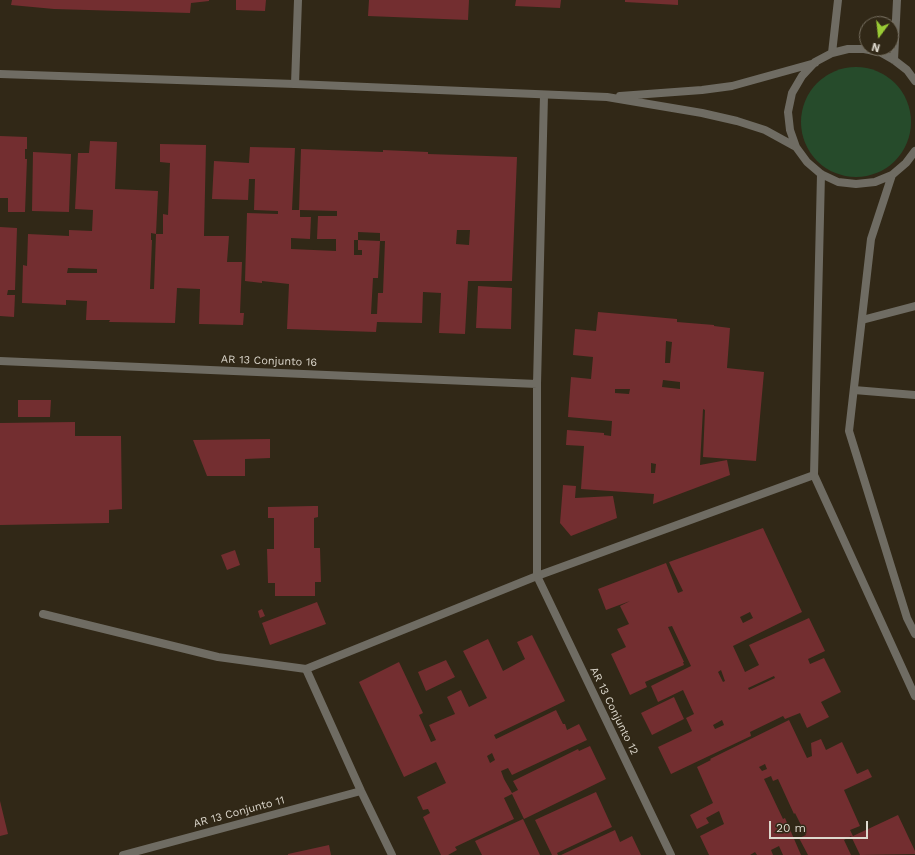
<!DOCTYPE html>
<html>
<head>
<meta charset="utf-8">
<style>
  body { margin:0 }
  #map { position:relative; width:915px; height:855px; overflow:hidden; background:#312817; font-family:"Work Sans",sans-serif }
  canvas { display:block }
  .north { position:absolute; left:859px; top:16px; width:40px; height:40px; box-sizing:border-box; background:#312817; border:1px solid #766f60; border-radius:50%; rotate:195deg; font-size:11px; font-weight:700; line-height:16px; text-align:center; color:#ded9ce }
  .north::after { content:''; display:block; margin:auto; width:14px; height:18px; background:#9acb35; clip-path:polygon(50% 0,100% 100%,50% 72%,0 100%) }
  .scale { position:absolute; left:769px; top:821px; width:99px; height:18px; box-sizing:border-box; border:2px solid #ded9ce; border-top:0; padding-left:5px; font-size:12px; line-height:14px; white-space:nowrap; color:#ded9ce; -webkit-text-stroke:3px #312817; paint-order:stroke }
</style>
</head>
<body>
<div id="map">
<canvas width="915" height="855"></canvas>
<div class="north">N</div>
<div class="scale">20 m</div>
</div>
<script>
const context = document.querySelector('canvas').getContext('2d');
context.lineJoin = 'round';
function fillPath(path, color) {
  context.fillStyle = color;
  context.fill(path, 'evenodd');
}
function toPath(rows) {
  const path = new Path2D();
  for (const r of rows) {
    if (r.length === 3) {
      path.moveTo(r[0] + r[2], r[1]);
      path.arc(r[0], r[1], r[2], 0, 2 * Math.PI);
      continue;
    }
    path.moveTo(r[0], r[1]);
    for (let i = 2; i < r.length; i += 2) path.lineTo(r[i], r[i + 1]);
  }
  return path;
}
function trace(path, color, width, dash) {
  context.strokeStyle = color;
  context.lineWidth = width;
  context.lineCap = dash ? 'butt' : 'round';
  context.setLineDash(dash || []);
  context.stroke(path);
}
function label(font, color, halo, rows, align = 'center') {
  context.font = font + ' "Work Sans",sans-serif';
  context.lineWidth = 3;
  context.setLineDash([]);
  context.textBaseline = 'middle';
  context.strokeStyle = halo;
  context.fillStyle = color;
  for (const [text, x, y, turn = 0] of rows) {
    context.save();
    context.translate(x, y);
    context.rotate((+turn || 0) * Math.PI / 180);
    context.textAlign = isNaN(turn) ? turn : align;
    if (halo) context.strokeText(text, 0, 0);
    context.fillText(text, 0, 0);
    context.restore();
  }
}
fillPath(toPath([
  [856,122,55]
]), '#264b2b');
fillPath(toPath([
  [12,0,209,0,209,1,191,3,190,13,54,9,11,5],
  [236,0,266,0,265,11,236,10],
  [369,0,469,0,468,20,368,16],
  [516,0,561,0,560,8,515,6],
  [625,0,678,0,678,5,625,2],
  [0,136,27,137,27,149,25,149,25,159,27,159,25,212,8,212,8,198,0,198],
  [90,141,117,142,115,189,158,191,156,234,151,233,151,240,152,240,150,289,154,289,156,234,163,234,163,214,168,215,170,163,160,162,160,144,206,145,204,236,229,236,227,262,242,262,240,313,244,313,243,325,199,324,200,289,177,288,175,323,109,322,110,320,86,320,87,301,66,300,66,305,22,303,23,265,27,266,28,234,69,236,69,230,92,231,93,210,75,209,78,153,89,153],
  [68,268,97,269,97,273,67,273],
  [250,147,295,148,292,210,299,210,301,149,383,152,383,150,428,152,428,154,517,157,512,281,468,281,465,334,439,333,441,293,423,292,422,323,377,322,376,332,287,329,289,284,262,281,262,283,245,281,247,213,278,214,278,211,254,210,255,179,249,179,248,200,212,199,214,161,249,163],
  [300,210,337,211,337,216,318,216,317,239,336,239,336,251,291,249,291,238,310,239,311,217,300,217],
  [457,230,470,230,469,245,456,244],
  [358,232,380,233,380,241,385,241,383,293,378,293,377,314,371,314,373,278,378,278,380,241,358,240],
  [354,240,358,240,358,250,362,250,362,255,354,255],
  [33,152,71,154,69,212,32,211],
  [0,227,17,228,15,290,8,290,7,295,15,295,14,317,0,316],
  [478,286,512,288,511,329,476,328],
  [598,312,677,319,677,322,714,325,714,326,730,328,727,368,764,372,756,461,703,457,705,410,703,409,700,465,727,460,730,475,653,504,654,494,581,489,584,446,566,445,567,430,604,433,604,435,611,436,612,421,568,417,571,377,591,379,593,357,573,355,575,329,596,331],
  [666,341,672,342,670,363,665,363],
  [663,380,680,382,680,389,662,387],
  [615,389,630,389,629,394,615,393],
  [651,463,656,464,655,473,651,473],
  [18,400,51,400,50,417,18,417],
  [75,422,75,436,121,436,122,509,109,510,109,523,0,525,0,423],
  [270,439,270,458,245,459,245,476,207,476,193,440],
  [563,485,576,486,575,498,613,496,617,518,571,536,560,523],
  [313,506,318,506,318,517,314,518,314,548,320,548,321,582,315,582,315,596,275,596,275,583,268,583,267,549,274,549,274,518,268,518,268,507],
  [763,528,802,612,733,646,745,672,759,665,749,645,809,618,825,651,808,659,810,664,824,658,841,692,821,702,829,717,807,728,800,713,785,719,783,716,750,732,751,736,671,774,658,747,692,731,686,718,694,714,683,690,658,702,651,686,691,666,672,626,668,627,684,662,683,662,684,665,645,682,647,687,630,695,611,654,626,647,617,629,629,624,620,606,630,601,606,610,598,589,666,563,678,593,683,591,669,562],
  [750,612,753,618,743,623,740,617],
  [721,670,725,681,723,682,718,672],
  [774,676,775,678,749,690,748,688],
  [722,720,724,725,715,729,713,725],
  [235,550,240,565,227,570,221,555],
  [317,602,326,624,270,645,262,623],
  [262,609,265,616,260,618,258,611],
  [532,635,565,701,494,735,496,739,556,710,563,724,565,724,567,730,579,724,587,740,512,775,508,768,501,771,504,779,512,793,518,790,513,781,578,749,579,751,590,746,606,779,524,819,512,794,504,798,514,819,455,847,457,850,448,855,441,855,423,817,430,813,428,809,423,810,417,797,446,783,436,762,404,777,359,682,399,662,423,713,419,715,431,742,436,740,429,725,455,714,447,697,461,690,469,707,487,698,463,651,488,639,503,671,525,659,517,642],
  [492,753,495,760,490,763,487,756],
  [446,660,455,677,426,691,418,672],
  [674,697,684,719,652,735,641,713],
  [789,720,807,758,812,756,811,743,821,739,826,750,842,742,857,774,868,769,872,777,844,790,860,826,850,830,853,836,898,815,915,851,915,854,860,855,851,836,844,840,851,855,808,855,799,838,806,835,795,813,794,814,778,779,773,781,771,776,764,779,783,819,785,818,801,855,783,855,779,846,771,850,773,855,757,855,755,852,750,855,709,855,700,836,724,824,719,811,706,818,709,823,697,829,690,815,713,803,697,767,711,760,710,759],
  [765,764,767,769,762,771,759,767],
  [596,792,612,827,557,853,558,855,552,855,535,820],
  [0,801,8,834,0,836],
  [523,819,540,855,482,855,475,841],
  [615,830,620,842,632,836,641,855,561,855],
  [329,845,331,855,288,855,288,854]
]), '#732e30');
trace(toPath([
  [862,320,915,306],
  [43,614,218,657,306,669]
]), '#6f6c63', 8);
trace(toPath([
  [295,84,298,0],
  [544,95,537,384,537,576,671,855],
  [0,361,537,384],
  [854,390,915,395],
  [123,855,361,791],
  [392,855,361,791,306,669,537,576,814,475]
]), '#6f6c63', 8);
trace(toPath([
  [832,53,838,0],
  [894,60,897,0],
  [0,74,295,84,607,97,702,113,737,121,765,130,796,147],
  [915,81,907,70,894,60,880,52,864,49,848,49,832,53,815,62,802,76,792,93,788,112,790,130,796,147,807,162,821,174,838,182,856,184,875,182,892,175,906,163,915,151],
  [620,96,702,90,732,86,815,63],
  [821,174,814,475,915,696],
  [892,175,871,239,849,431,907,618,915,634]
]), '#6f6c63', 8);
label('11px', '#ded9ce', '#312817', [
  ["AR 13 Conjunto 16",269,361,2],
  ["AR 13 Conjunto 12",614,711,64],
  ["AR 13 Conjunto 11",239,812,-15]
]);
</script>
</body>
</html>
